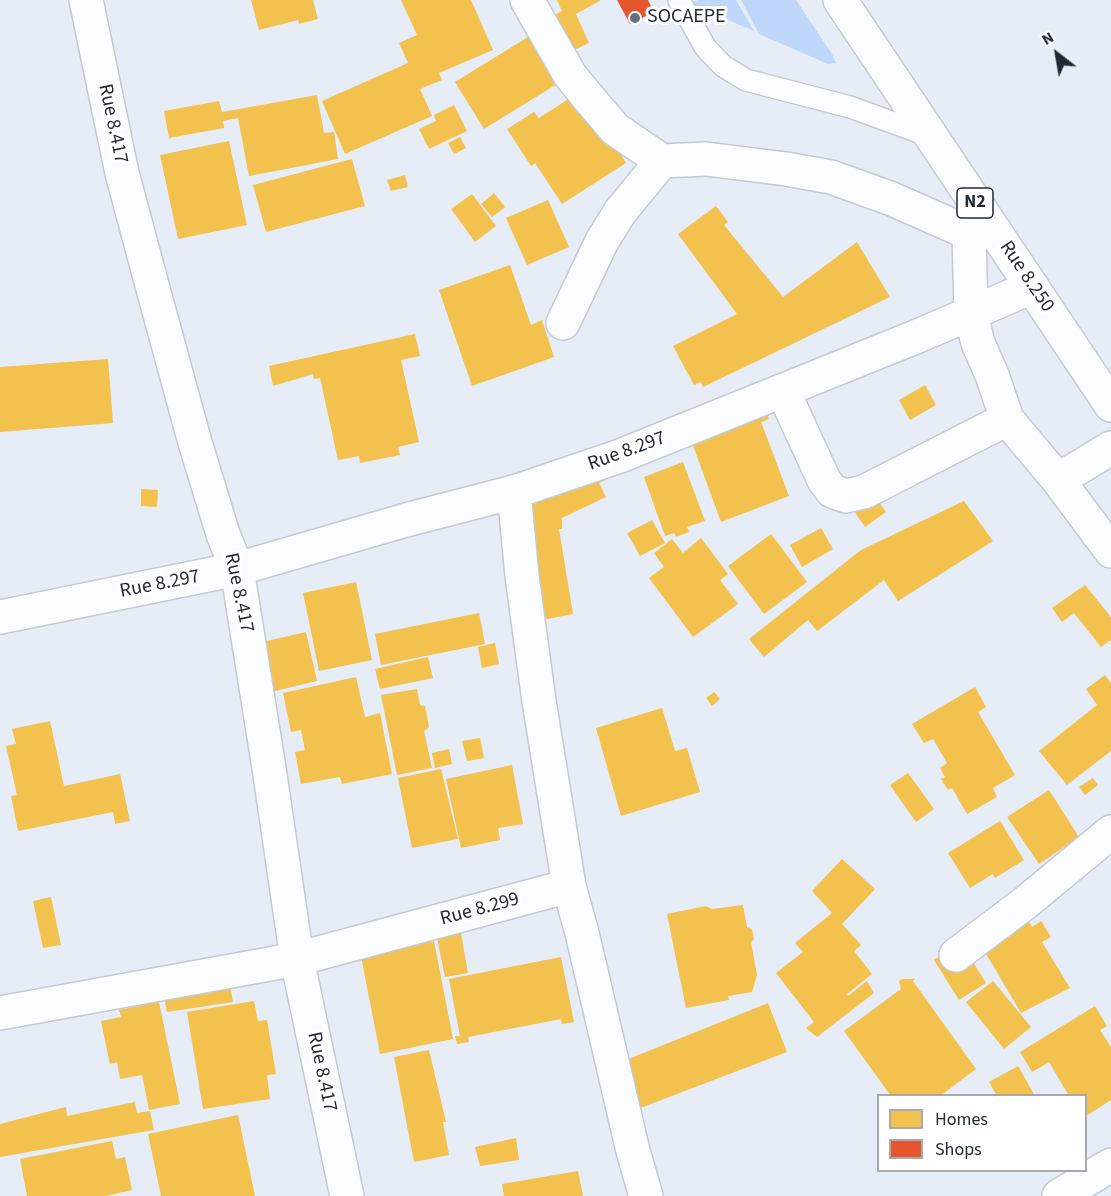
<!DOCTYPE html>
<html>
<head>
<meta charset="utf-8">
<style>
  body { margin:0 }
  #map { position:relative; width:1111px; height:1196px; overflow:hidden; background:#e6edf6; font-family:"Source Sans 3",sans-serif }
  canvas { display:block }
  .legend { position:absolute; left:877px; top:1094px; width:210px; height:78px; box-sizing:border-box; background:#fff; border:2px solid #a6a9ad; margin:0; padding:8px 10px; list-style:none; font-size:18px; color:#212933 }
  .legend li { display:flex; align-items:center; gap:12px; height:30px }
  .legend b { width:30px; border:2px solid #a6a9ad }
  .north { position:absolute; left:1027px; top:24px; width:60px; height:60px; -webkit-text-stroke:4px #fff; paint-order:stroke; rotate:329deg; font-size:16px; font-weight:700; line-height:24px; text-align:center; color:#212933 }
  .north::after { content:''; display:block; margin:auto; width:21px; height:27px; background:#212933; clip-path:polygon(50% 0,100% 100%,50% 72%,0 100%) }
</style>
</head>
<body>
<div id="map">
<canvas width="1111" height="1196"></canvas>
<ul class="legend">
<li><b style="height:16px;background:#f2c14e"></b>Homes</li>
<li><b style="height:16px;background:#e4572e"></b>Shops</li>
</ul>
<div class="north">N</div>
</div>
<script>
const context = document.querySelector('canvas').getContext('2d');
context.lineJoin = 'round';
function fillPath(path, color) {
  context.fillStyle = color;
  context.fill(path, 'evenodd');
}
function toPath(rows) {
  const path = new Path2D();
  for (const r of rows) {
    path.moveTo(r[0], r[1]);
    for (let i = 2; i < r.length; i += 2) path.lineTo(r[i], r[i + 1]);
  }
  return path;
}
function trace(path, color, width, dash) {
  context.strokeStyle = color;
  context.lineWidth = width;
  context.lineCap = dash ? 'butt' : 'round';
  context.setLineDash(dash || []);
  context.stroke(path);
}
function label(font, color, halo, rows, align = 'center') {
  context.font = font + ' "Source Sans 3",sans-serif';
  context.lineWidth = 6;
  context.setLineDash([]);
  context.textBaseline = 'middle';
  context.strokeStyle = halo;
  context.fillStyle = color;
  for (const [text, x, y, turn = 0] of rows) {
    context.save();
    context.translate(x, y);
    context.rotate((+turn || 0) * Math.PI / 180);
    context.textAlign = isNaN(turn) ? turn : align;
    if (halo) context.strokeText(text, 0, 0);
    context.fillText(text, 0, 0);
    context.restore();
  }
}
fillPath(toPath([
  [698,0,736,0,754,31,690,4],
  [741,0,796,0,832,54,836,63,828,64,759,34]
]), '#bed7fa');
fillPath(toPath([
  [251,0,313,0,318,19,299,24,298,20,259,30],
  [401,0,471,0,493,50,439,73,442,80,420,89,432,116,345,154,322,101,408,63,399,43,417,35],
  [557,0,601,0,576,14,589,43,572,51,555,15,562,11],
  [528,37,557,84,484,129,455,82],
  [576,94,603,125,626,163,562,204,535,163,531,166,507,129,534,112,539,118],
  [317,95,324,133,334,132,338,159,249,176,238,118,223,121,224,128,169,138,164,111,219,101,222,112],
  [454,105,467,131,429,149,419,129,436,121,434,115],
  [460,137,466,148,454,154,448,143],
  [229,141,247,225,178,239,160,155],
  [352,159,365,206,266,232,253,185],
  [405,175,408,187,391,191,387,180],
  [494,193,505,207,492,217,481,204],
  [472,194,496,226,475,242,451,209],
  [548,200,569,247,527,265,506,218],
  [716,206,728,222,724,225,783,297,857,242,890,297,703,387,701,382,694,385,673,346,737,314,678,234],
  [510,265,531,325,542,320,554,357,472,386,439,290],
  [415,334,420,356,401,360,419,442,398,447,400,455,360,463,359,456,338,460,320,378,314,379,313,374,273,386,269,366],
  [108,359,113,423,0,432,0,367],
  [925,385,936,405,910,420,899,400],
  [759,393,769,419,761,422,789,496,721,522,684,421],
  [683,462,705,521,687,527,689,532,676,537,674,533,665,536,644,477],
  [605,464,611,477,599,483,606,497,562,518,562,529,559,529,573,614,536,621,531,492],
  [867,484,886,512,865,527,846,499],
  [141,489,158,490,157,507,141,506],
  [964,501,993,541,898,601,884,580,817,631,808,620,764,657,749,639,861,550],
  [652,520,665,543,640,556,627,533],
  [821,528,833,549,802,567,790,545],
  [771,534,807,582,764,614,728,566],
  [701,538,728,574,720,580,738,604,693,637,649,578,664,567,654,553,672,539,683,553],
  [356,582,372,660,319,671,303,593],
  [1085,585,1111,617,1111,640,1101,647,1074,613,1062,622,1052,608],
  [479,613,485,644,381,665,375,634],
  [306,632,317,681,271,692,254,644],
  [495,643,499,664,482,668,478,647],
  [428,657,433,678,380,689,375,669],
  [1105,675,1111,683,1111,751,1067,785,1039,751,1097,705,1086,689],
  [356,677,365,717,380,713,392,774,342,784,340,777,301,784,295,752,305,750,301,730,291,732,283,693],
  [975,687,986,707,978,712,1015,775,993,788,997,797,967,814,952,788,948,790,941,779,945,777,940,768,947,763,933,739,924,743,912,724],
  [417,689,420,705,425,706,429,727,424,731,432,768,397,775,381,695],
  [714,692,720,699,712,706,706,698],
  [662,708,675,751,687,748,700,792,621,816,596,728],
  [50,721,64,786,120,774,130,821,115,824,113,812,18,831,11,796,17,795,6,746,16,744,12,729],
  [480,738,484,758,467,761,462,741],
  [449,749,452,764,435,768,432,753],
  [512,765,523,824,498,828,500,840,461,848,446,779],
  [441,769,458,839,412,848,398,778],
  [908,773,934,809,916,822,890,785],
  [1093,778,1098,785,1085,795,1079,787],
  [1049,790,1079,837,1039,864,1007,817],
  [1000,821,1024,860,995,878,993,874,970,888,948,853],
  [842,859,875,889,842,924,861,945,854,951,872,974,847,994,848,996,867,981,874,993,817,1037,806,1028,814,1022,776,973,803,952,795,943,832,913,812,891],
  [51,897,61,945,43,948,33,901],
  [743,905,747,927,752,929,754,939,751,942,757,975,752,992,728,996,729,1000,686,1008,667,914,706,906,712,909],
  [1023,912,1032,927,1041,921,1051,937,1042,942,1070,988,1021,1013,978,940],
  [461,933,468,973,445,977,437,938],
  [434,941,453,1039,380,1054,361,956],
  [961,943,986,983,959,1000,934,960],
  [561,957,574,1022,562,1024,561,1019,468,1037,469,1042,457,1044,455,1036,460,1036,449,979],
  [228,976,233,1002,167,1012,162,986],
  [902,979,915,979,913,981,976,1069,940,1096,891,1096,844,1031,901,989,899,981],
  [993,981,1031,1027,1004,1049,966,1002],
  [254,1001,258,1021,267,1020,276,1074,267,1075,270,1099,203,1109,187,1012],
  [159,1002,180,1104,149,1110,142,1075,120,1079,117,1062,110,1064,101,1021,121,1017,119,1010],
  [768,1003,787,1052,635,1110,626,1060],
  [1095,1006,1107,1026,1100,1030,1111,1047,1111,1100,1086,1116,1086,1096,1069,1096,1049,1062,1032,1072,1020,1052],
  [429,1050,446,1122,443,1122,449,1155,414,1162,394,1057],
  [1018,1066,1035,1096,997,1096,989,1082],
  [135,1102,137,1113,150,1111,154,1130,0,1157,0,1124,66,1107,67,1116],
  [238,1115,255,1196,161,1196,148,1134],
  [516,1138,519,1160,480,1166,475,1147],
  [112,1141,116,1159,125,1157,132,1190,106,1196,27,1196,20,1159],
  [578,1171,583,1196,504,1196,502,1184]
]), '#f2c14e');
fillPath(toPath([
  [617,0,648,0,654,12,630,24]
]), '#e4572e');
const service = toPath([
  [679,0,705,47,723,66,746,80,850,107,930,136]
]);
const minor = toPath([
  [86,0,122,173,152,285,194,439,223,534,237,569,269,768,297,959,347,1196],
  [527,0,570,75,587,96,615,129,662,161,706,159,786,169,831,177,892,199,969,233],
  [978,214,969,233,971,315,978,343,992,375,1007,419,1058,480,1111,551],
  [563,323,602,241,620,212,662,161],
  [783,391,824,480,832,491,846,496,864,492,1007,419],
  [1058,480,1111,448],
  [0,617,237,569,406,520,514,492,620,456,918,336,1032,287],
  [569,886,582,933,633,1151,646,1196],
  [956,955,1025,903,1111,832],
  [0,1013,297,959,569,886,539,701,522,576,514,492],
  [1059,1196,1111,1165]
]);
const trunk = toPath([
  [840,0,1111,405]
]);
trace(service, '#c4cad3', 24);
trace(minor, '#c4cad3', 36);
trace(trunk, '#c4cad3', 36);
trace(service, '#fbfcfe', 21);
trace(minor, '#fbfcfe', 33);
trace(trunk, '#fbfcfe', 33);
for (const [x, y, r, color] of [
  [635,18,6,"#666e77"]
]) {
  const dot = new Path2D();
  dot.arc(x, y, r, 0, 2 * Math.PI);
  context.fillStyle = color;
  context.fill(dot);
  trace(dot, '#fff', 2);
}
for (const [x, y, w] of [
  [975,203,36]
]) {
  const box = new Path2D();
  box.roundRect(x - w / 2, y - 15, w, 30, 4.5);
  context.fillStyle = '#fff';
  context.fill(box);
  trace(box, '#212933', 1.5);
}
label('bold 18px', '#212933', null, [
  ["N2",975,203]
]);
label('20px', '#212933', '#fff', [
  ["SOCAEPE",647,18]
], 'left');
label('20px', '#212933', '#fff', [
  ["Rue 8.417",112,124,78],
  ["Rue 8.250",1026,277,56],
  ["Rue 8.297",627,452,-20],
  ["Rue 8.297",160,585,-11],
  ["Rue 8.417",238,593,78],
  ["Rue 8.299",480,910,-15],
  ["Rue 8.417",321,1072,78]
]);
</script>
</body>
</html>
